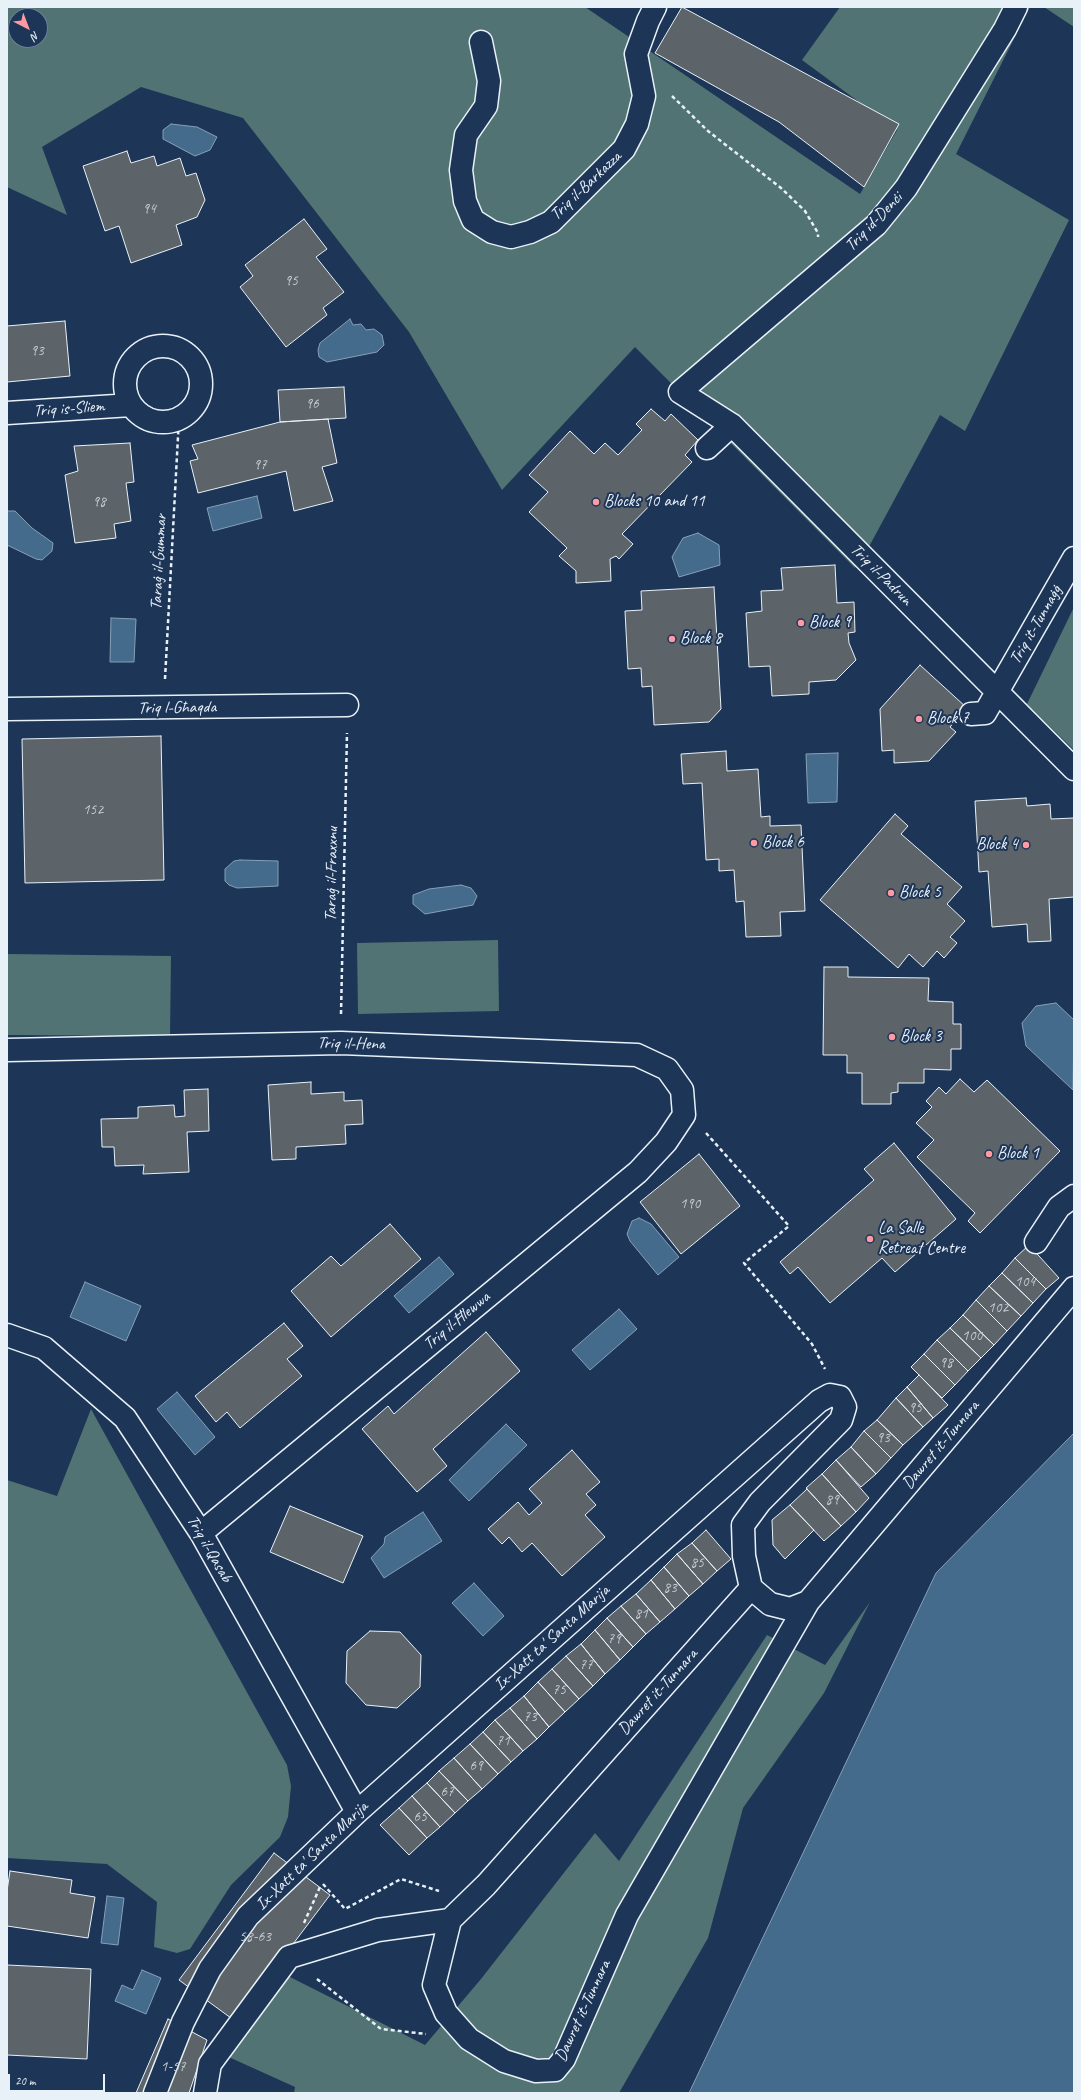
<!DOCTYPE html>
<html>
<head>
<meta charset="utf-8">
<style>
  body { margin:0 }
  #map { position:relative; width:1081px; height:2100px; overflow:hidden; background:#1d3557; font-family:Caveat,sans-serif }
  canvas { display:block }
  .frame { position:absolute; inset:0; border:8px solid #e8f1f8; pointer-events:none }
  .north { position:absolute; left:8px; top:8px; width:40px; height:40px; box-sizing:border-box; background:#1d3557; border:1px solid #6e8097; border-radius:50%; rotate:138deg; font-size:11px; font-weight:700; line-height:16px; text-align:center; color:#e8f1f8 }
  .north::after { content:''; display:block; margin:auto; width:14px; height:18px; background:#ff9aa2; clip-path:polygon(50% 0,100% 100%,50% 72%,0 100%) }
  .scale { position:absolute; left:8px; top:2074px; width:97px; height:18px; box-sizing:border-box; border:2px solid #e8f1f8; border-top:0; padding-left:5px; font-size:12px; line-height:14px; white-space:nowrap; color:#e8f1f8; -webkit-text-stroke:3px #1d3557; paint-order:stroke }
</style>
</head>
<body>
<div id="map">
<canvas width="1081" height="2100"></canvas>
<div class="frame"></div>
<div class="north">N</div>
<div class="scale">20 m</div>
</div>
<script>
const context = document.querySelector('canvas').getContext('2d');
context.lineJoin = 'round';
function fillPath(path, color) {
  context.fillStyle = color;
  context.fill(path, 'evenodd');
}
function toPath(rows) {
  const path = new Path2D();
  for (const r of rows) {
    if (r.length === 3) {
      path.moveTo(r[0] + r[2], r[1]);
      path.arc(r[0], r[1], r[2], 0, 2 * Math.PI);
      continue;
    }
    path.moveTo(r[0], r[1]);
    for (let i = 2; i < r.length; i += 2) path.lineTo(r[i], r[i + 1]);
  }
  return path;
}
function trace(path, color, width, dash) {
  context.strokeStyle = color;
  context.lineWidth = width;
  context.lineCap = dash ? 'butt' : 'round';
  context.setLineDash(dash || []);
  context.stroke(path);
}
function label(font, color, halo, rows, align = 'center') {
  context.font = font + ' Caveat,sans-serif';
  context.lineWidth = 4;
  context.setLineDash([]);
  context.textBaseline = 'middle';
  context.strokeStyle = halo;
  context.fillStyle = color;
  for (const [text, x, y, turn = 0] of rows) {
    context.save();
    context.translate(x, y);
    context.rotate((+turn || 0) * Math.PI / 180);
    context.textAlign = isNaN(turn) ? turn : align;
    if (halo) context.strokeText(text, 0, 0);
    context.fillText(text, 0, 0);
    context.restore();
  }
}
fillPath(toPath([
  [7,7,585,7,860,194,897,130,802,60,840,7,1030,7,956,154,1069,220,965,431,940,415,871,543,855,568,635,347,502,490,409,332,243,118,141,87,42,147,67,215,7,187],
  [16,16,40,16,40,40,16,40],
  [1044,7,1074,7,1074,27],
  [1074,607,1074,750,1027,704],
  [498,940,499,1011,358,1014,357,943],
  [8,954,171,956,170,1036,7,1035],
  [91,1409,287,1765,291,1786,288,1817,280,1837,231,1885,190,1949,177,1953,154,1947,157,1902,107,1864,7,1858,7,1480,57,1496],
  [870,1602,824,1693,743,1808,708,1938,619,2093,294,2093,295,2087,222,2054,280,1972,425,2045,481,1979,595,1833,619,1861,767,1635,825,1665]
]), '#517373');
const water = toPath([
  [171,124,197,127,217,137,210,150,195,156,163,139,163,130,171,124],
  [350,319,353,325,361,324,366,330,374,329,382,335,384,345,377,352,327,362,319,357,318,350,320,343,350,319],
  [257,496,262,518,213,531,207,508,257,496],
  [7,511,15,511,32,528,53,543,52,551,42,560,36,559,7,545,7,511],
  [698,533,719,545,720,565,679,577,672,557,683,538,698,533],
  [111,618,136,619,134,662,110,662,111,618],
  [838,753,837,802,808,803,806,754,838,753],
  [240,860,278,861,278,886,237,888,229,885,225,881,225,869,234,861,240,860],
  [461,885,471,888,477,896,473,905,425,914,413,904,413,895,429,889,461,885],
  [1056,1003,1074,1020,1073,1090,1026,1046,1022,1023,1036,1006,1056,1003],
  [639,1218,651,1224,679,1257,658,1275,630,1241,627,1234,632,1221,639,1218],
  [439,1257,454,1274,409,1313,394,1296,439,1257],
  [85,1282,141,1306,126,1341,70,1317,85,1282],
  [619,1309,637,1329,590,1370,572,1350,619,1309],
  [177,1392,215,1437,195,1455,157,1409,177,1392],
  [506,1424,527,1445,469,1501,449,1480,506,1424],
  [1074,1433,1074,2093,689,2093,936,1573,1074,1433],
  [423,1512,442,1541,384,1578,371,1558,384,1544,385,1537,423,1512],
  [474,1583,504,1616,483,1636,452,1603,474,1583],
  [107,1896,124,1898,118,1945,101,1943,107,1896],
  [142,1970,161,1978,146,2014,115,2001,122,1985,133,1990,142,1970]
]);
fillPath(water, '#446b8c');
trace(water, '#86a1b7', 1);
const building = toPath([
  [682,7,899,124,864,187,779,122,655,53,682,7],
  [127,151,131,163,154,156,157,166,180,158,186,176,196,173,205,200,197,217,176,225,182,245,131,263,119,226,105,231,83,166,127,151],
  [304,219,327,249,316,257,344,292,323,308,327,315,286,347,240,287,253,276,245,265,304,219],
  [65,321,70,376,7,382,7,326,65,321],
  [344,387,346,418,280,422,278,390,344,387],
  [651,409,665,421,671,414,698,440,685,455,692,462,622,534,633,544,619,559,616,556,610,559,611,581,576,583,576,571,559,556,567,548,529,512,548,492,529,475,570,431,594,454,605,443,618,455,642,430,636,424,651,409],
  [328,419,337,463,322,467,333,501,294,511,286,471,198,493,190,461,198,459,192,445,280,422,328,419],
  [130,443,134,482,126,483,131,521,114,524,116,538,75,543,65,475,78,471,74,446,130,443],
  [835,565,837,603,854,602,855,632,848,633,849,643,856,660,836,680,809,682,809,694,772,696,770,666,749,667,746,613,762,611,761,591,783,590,781,568,835,565],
  [714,587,721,709,709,722,654,725,652,686,642,687,641,668,628,669,625,611,642,610,641,591,714,587],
  [920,665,967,708,950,727,956,732,929,761,894,763,894,750,882,751,880,709,920,665],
  [161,736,164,880,25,883,22,739,161,736],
  [726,751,727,771,758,769,761,817,770,816,770,826,801,825,805,911,780,912,781,936,746,937,744,901,736,902,734,870,719,871,719,859,706,860,702,783,683,784,681,754,726,751],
  [1026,798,1027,806,1050,804,1051,819,1074,818,1074,897,1049,899,1051,941,1028,942,1027,924,992,927,988,871,979,872,975,801,1026,798],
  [895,814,908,826,901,834,962,887,947,904,965,921,950,937,957,943,944,958,937,951,923,967,909,954,898,968,820,900,895,814],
  [824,967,848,967,848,977,929,978,928,1001,953,1002,953,1024,961,1024,961,1049,951,1049,951,1070,924,1069,924,1083,898,1083,898,1092,891,1093,891,1104,862,1104,862,1073,847,1073,847,1055,823,1055,824,967],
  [960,1079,974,1092,987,1080,1060,1151,980,1233,968,1221,975,1213,917,1157,934,1140,916,1123,932,1107,926,1101,939,1087,946,1094,960,1079],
  [311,1082,311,1094,344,1092,344,1101,362,1100,363,1124,345,1125,346,1144,296,1147,296,1159,272,1160,268,1085,311,1082],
  [208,1089,209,1131,187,1132,189,1172,143,1174,144,1165,115,1166,114,1147,102,1147,101,1119,138,1118,138,1107,174,1105,175,1117,185,1116,184,1090,208,1089],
  [894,1143,956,1219,895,1272,882,1258,830,1303,798,1267,790,1274,780,1262,874,1180,864,1169,894,1143],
  [699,1154,740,1206,681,1254,640,1202,699,1154],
  [390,1224,421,1259,331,1337,291,1291,331,1256,341,1266,390,1224],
  [1029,1245,1059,1278,1046,1289,1015,1258,1029,1245],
  [1015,1258,1046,1289,1033,1303,1002,1273,1015,1258],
  [1002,1273,1033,1303,1021,1316,989,1286,1002,1273],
  [989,1286,1021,1316,1007,1331,976,1300,989,1286],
  [976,1300,1007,1331,994,1345,963,1315,976,1300],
  [963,1315,994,1345,981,1358,950,1328,963,1315],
  [284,1323,303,1346,287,1359,302,1376,240,1428,227,1412,216,1422,195,1396,284,1323],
  [950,1328,981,1358,968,1371,937,1340,950,1328],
  [486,1332,520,1371,433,1449,447,1466,417,1492,362,1429,388,1406,394,1414,486,1332],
  [937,1340,968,1371,955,1385,924,1354,937,1340],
  [924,1354,955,1385,942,1398,911,1367,924,1354],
  [919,1375,948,1405,933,1418,907,1387,919,1375],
  [907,1387,933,1418,923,1427,896,1398,907,1387],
  [896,1398,923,1427,903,1445,877,1420,896,1398],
  [877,1420,903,1445,891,1458,864,1431,877,1420],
  [864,1431,891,1458,876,1474,851,1447,864,1431],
  [851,1447,876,1474,861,1487,836,1460,851,1447],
  [572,1450,600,1482,586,1494,596,1505,585,1515,605,1537,562,1576,532,1543,522,1552,509,1537,502,1544,488,1529,518,1502,529,1515,542,1503,529,1489,572,1450],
  [836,1460,869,1498,856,1512,822,1474,836,1460],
  [822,1474,856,1512,841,1526,806,1488,822,1474],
  [807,1489,841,1526,824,1541,790,1505,807,1489],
  [790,1505,814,1530,785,1559,773,1545,772,1520,790,1505],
  [290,1506,363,1536,343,1583,270,1552,290,1506],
  [706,1530,731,1559,717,1571,692,1543,706,1530],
  [692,1543,717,1571,703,1584,677,1554,692,1543],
  [677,1554,703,1584,689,1596,664,1567,677,1554],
  [664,1567,689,1596,675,1609,651,1580,664,1567],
  [651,1580,675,1609,660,1622,636,1594,651,1580],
  [636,1594,660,1622,646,1634,621,1606,636,1594],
  [621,1606,646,1634,633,1647,607,1618,621,1606],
  [607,1618,633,1647,620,1660,595,1630,607,1618],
  [595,1630,620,1660,605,1674,581,1644,595,1630],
  [370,1631,400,1632,421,1655,420,1687,397,1708,366,1705,346,1683,347,1651,370,1631],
  [581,1644,605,1674,593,1686,566,1656,581,1644],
  [566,1656,593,1686,579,1699,552,1669,566,1656],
  [552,1669,579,1699,565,1712,538,1682,552,1669],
  [538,1682,565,1712,549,1727,524,1696,538,1682],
  [524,1696,549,1727,537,1739,510,1708,524,1696],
  [510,1708,537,1739,523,1751,495,1720,510,1708],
  [495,1720,523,1751,511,1762,483,1732,495,1720],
  [483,1732,511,1762,498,1774,470,1744,483,1732],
  [470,1744,498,1774,482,1789,454,1758,470,1744],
  [454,1758,482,1789,468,1801,439,1771,454,1758],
  [439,1771,468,1801,455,1813,427,1783,439,1771],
  [427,1783,455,1813,440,1827,412,1796,427,1783],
  [412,1796,440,1827,427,1838,399,1808,412,1796],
  [399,1808,427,1838,409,1855,380,1825,399,1808],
  [274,1853,330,1895,235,2021,179,1980,274,1853],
  [10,1871,72,1880,70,1893,95,1897,88,1938,7,1926,7,1891,10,1871],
  [7,1965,91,1969,87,2059,7,2055,7,1965],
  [168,2019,207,2040,189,2093,136,2093,168,2019]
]);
fillPath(building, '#5d6469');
trace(building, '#e8f1f8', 1);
const minor = toPath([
  [1016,7,1005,29,906,188,876,225,680,392,732,425,1074,769],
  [481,42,489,81,486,106,466,135,461,170,465,201,473,220,492,232,511,237,530,232,551,222,624,149,637,124,644,96,636,54,648,21,655,7],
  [163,384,38],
  [7,413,131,405],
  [707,448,732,425],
  [7,709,347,705],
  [971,714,985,713,1074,558],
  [7,1050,341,1043,637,1055,667,1069,682,1090,684,1115,666,1142,638,1172,201,1533],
  [1036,1242,1059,1207,1074,1196],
  [7,1335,44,1348,125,1418,201,1533,357,1812],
  [751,1588,486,1885,450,1920,434,1985,446,2013,469,2039,504,2061,536,2071,555,2070,564,2059,627,1915,808,1602],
  [751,1588,770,1604,790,1609,808,1602,1074,1288],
  [155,2093,183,2022,210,1969,248,1916,357,1812,819,1401,830,1395,840,1397,845,1407,841,1420,760,1502,743,1525,744,1556,751,1588],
  [205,2093,210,2064,289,1957,378,1930,450,1920]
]);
trace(minor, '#e8f1f8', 25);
trace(toPath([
  [672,96,708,131,781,188,805,211,818,233,818,237],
  [165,679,179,418],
  [341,1014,347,733],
  [706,1133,789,1226,744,1263,812,1344,825,1369],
  [323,1884,345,1909,401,1879,439,1891],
  [304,1923,320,1887],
  [317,1979,381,2029,426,2034]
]), '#e8f1f8', 2.5, [4, 3]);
trace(minor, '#1d3557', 22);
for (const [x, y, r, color] of [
  [596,502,4,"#ff9aa2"],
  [801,623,4,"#ff9aa2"],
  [672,639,4,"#ff9aa2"],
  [919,719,4,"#ff9aa2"],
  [754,843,4,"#ff9aa2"],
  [1026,845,4,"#ff9aa2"],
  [891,893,4,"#ff9aa2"],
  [892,1037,4,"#ff9aa2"],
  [989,1154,4,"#ff9aa2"],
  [870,1239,4,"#ff9aa2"]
]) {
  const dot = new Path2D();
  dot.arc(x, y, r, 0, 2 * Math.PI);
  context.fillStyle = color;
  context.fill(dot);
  trace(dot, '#1d3557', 1.5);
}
label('15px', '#c5ced4', null, [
  ["94",149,209],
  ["95",291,281],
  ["93",37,351],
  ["96",312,404],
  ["97",260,465],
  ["98",99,502],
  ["152",93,810],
  ["190",690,1204],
  ["104",1025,1282],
  ["102",998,1308],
  ["100",972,1336],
  ["98",946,1363],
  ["95",915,1408],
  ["93",883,1438],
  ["89",832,1500],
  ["85",697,1563],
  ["83",670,1588],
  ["81",641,1614],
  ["79",614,1639],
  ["77",586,1665],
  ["75",559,1690],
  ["73",530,1717],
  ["71",503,1741],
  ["69",476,1766],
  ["67",447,1792],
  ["65",420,1817],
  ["58-63",255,1937],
  ["1-57",173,2067]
]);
label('17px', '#e8f1f8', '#1d3557', [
  ["Triq il-Barkazza",586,186,-44],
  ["Triq id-Denċi",874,222,-46],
  ["Triq is-Sliem",69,409,-4],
  ["Taraġ il-Ġummar",159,562,-87],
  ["Triq il-Padrun",881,575,45],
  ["Triq it-Tunnaġġ",1036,625,-60],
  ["Triq l-Għaqda",177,708,-1],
  ["Taraġ il-Fraxxnu",332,874,-89],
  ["Triq il-Hena",351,1044,1],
  ["Triq il-Ħlewwa",457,1321,-40],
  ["Dawret it-Tunnara",941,1445,-50],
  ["Triq il-Qasab",209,1549,60],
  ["Ix-Xatt ta' Santa Marija",552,1638,-42],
  ["Dawret it-Tunnara",658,1692,-48],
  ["Ix-Xatt ta' Santa Marija",312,1856,-44],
  ["Dawret it-Tunnara",583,2011,-65]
]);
label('17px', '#e8f1f8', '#1d3557', [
  ["Blocks 10 and 11",604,502],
  ["Block 9",809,623],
  ["Block 8",680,639],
  ["Block 7",927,719],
  ["Block 6",762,843],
  ["Block 4",1018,845,"right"],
  ["Block 5",899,893],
  ["Block 3",900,1037],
  ["Block 1",997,1154],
  ["La Salle",878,1229],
  ["Retreat Centre",878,1249]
], 'left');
</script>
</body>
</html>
